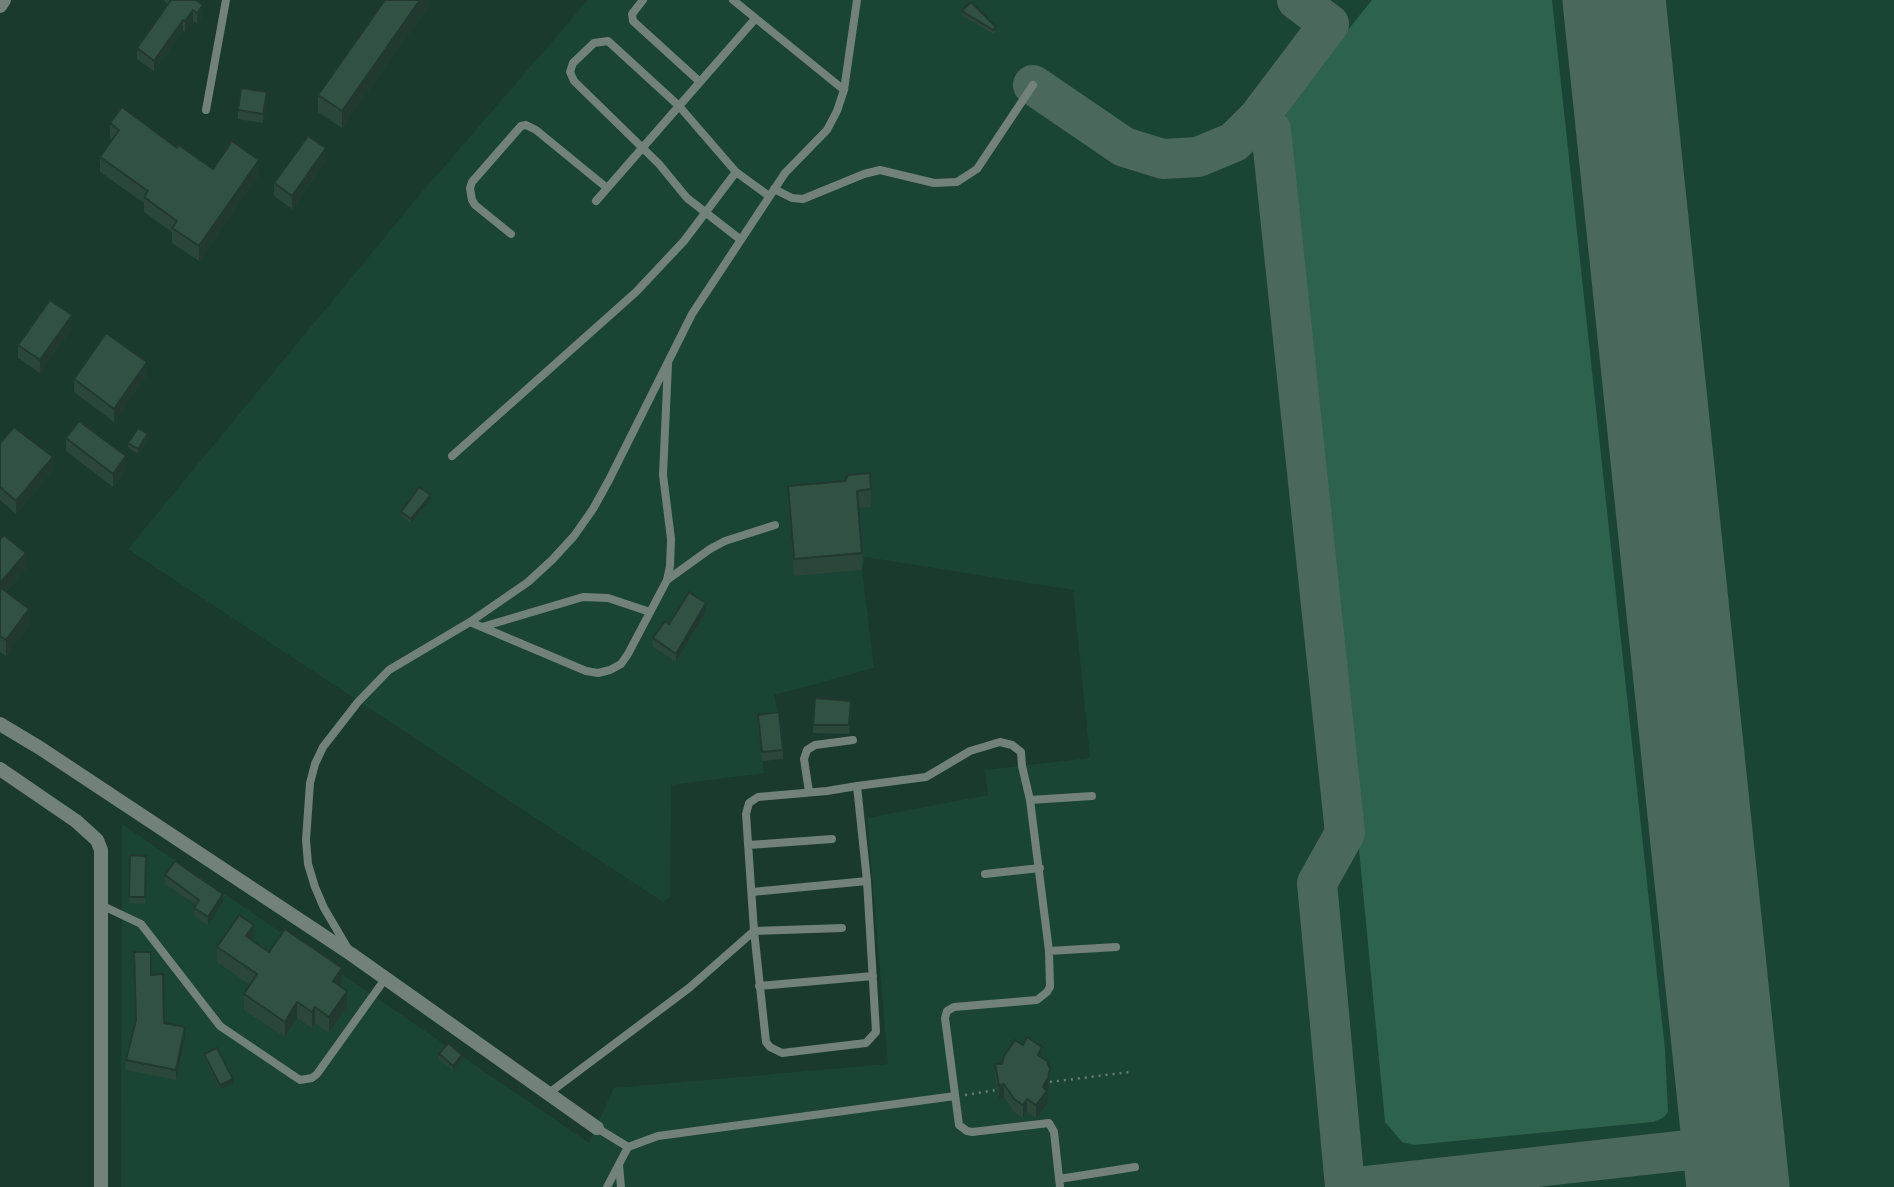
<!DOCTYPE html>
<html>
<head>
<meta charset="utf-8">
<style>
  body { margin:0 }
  canvas { display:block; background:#193a2c }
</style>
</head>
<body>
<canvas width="1894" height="1187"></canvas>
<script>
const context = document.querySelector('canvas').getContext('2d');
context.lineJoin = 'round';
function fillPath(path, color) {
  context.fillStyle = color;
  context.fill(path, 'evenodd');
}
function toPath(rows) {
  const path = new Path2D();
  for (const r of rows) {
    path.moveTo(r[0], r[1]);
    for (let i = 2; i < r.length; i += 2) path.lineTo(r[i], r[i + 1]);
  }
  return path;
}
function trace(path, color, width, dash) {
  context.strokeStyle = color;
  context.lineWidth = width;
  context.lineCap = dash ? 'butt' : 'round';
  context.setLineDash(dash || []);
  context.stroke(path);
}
fillPath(toPath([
  [588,0,1894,0,1894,1187,121,1187,122,824,589,1143,614,1088,888,1064,867,818,988,795,985,770,1090,758,1073,590,865,557,862,570,874,668,774,695,779,720,758,724,764,773,671,785,670,897,663,902,128,549,417,198]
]), '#1a4433');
fillPath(toPath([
  [1372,0,1552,0,1665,1049,1668,1112,1663,1118,1653,1122,1414,1145,1402,1142,1385,1122,1358,839,1354,837,1333,651,1304,341,1288,207,1287,126,1285,112,1287,106]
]), '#2d624c');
trace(toPath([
  [1033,85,1124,147,1163,159,1198,157,1234,142,1258,118,1271,130,1345,833,1317,883,1345,1187],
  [1258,118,1329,24,1297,0],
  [1358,1187,1733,1145]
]), '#4b685c', 40);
trace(toPath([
  [1614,0,1738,1187]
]), '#4b685c', 103);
trace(toPath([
  [1050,1082,1130,1072],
  [965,1095,996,1090]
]), '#637e72', 2.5, [2, 5]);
trace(toPath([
  [643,0,632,14,633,21,700,82],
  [733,0,844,90],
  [206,110,226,0],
  [774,189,792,198,803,199,864,174,880,170,934,183,957,182,977,169,1033,85],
  [596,201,755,19],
  [511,234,475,205,472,200,470,188,472,182,521,126,526,125,536,130,607,188],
  [741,240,687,198,659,164,574,81,570,72,573,63,594,43,608,41,679,106,736,172,769,196],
  [452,456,636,292,684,241,736,172],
  [667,580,710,549,725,541,775,525],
  [470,622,586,671,598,673,610,670,621,664,628,654,667,580,670,566,671,539,663,475,668,364],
  [482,627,583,597,608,598,650,612],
  [857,786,867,881,876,1032,866,1043,782,1053,770,1047,766,1042,754,931,746,814,749,803,758,797,827,791,857,786,926,777,970,751,1000,742,1012,745,1021,752,1022,766,1030,800,1049,951,1050,987,1047,992,1037,1000,954,1007,947,1011,945,1018,959,1125,967,1131,972,1132,1049,1123,1054,1132,1060,1187],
  [809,792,804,759,807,750,815,745,853,740],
  [1030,800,1092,796],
  [749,845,832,839],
  [985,874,1040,868],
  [752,892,867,881],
  [101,905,141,924,220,1026,300,1080,312,1078,317,1074,385,979],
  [347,947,324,908,315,887,308,864,306,840,310,783,315,764,323,747,358,702,389,670,470,622,528,582,552,560,574,536,593,509,609,480,692,314,785,173,827,130,837,111,844,90,857,0],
  [1049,951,1116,947],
  [759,986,873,976],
  [549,1093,689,988,754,931,842,928],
  [597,1128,628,1147,658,1136,955,1096],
  [619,1165,621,1187],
  [1059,1179,1135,1167],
  [607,1187,628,1147]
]), '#72817a', 8);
trace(toPath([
  [0,6,4,0],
  [0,724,40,748,351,954,597,1128],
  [0,769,76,821,97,840,101,850,101,1187]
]), '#72817a', 14);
fillPath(toPath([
  [163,0,196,0,203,15,197,23,193,21,185,32,183,30,154,71,137,59,137,48,168,4],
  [429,0,429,5,342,128,318,112,318,95],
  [962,11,996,31,993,34,962,16],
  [267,101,263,123,238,119,238,110],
  [110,123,177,148,213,169,259,175,199,261,172,243,172,232,144,212,144,203,100,172,100,157,112,140,110,138],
  [326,161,292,209,274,196,274,183],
  [72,328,40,373,18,358,18,345],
  [147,375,114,422,74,392,74,379],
  [66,438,126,469,113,487,66,451],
  [148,439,138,454,128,447,128,443],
  [0,443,53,470,16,514,0,500],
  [788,486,871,489,871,507,859,508,862,553,862,570,794,576,788,503],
  [431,499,411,523,401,516,401,512],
  [0,539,26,569,6,592,29,625,6,656,0,652],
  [706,611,676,662,653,647,653,638,669,624],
  [851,709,849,734,813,733,813,725],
  [758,715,783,750,783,759,762,761,758,724],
  [130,855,146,856,145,904,129,903],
  [165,875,223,902,208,925,194,916,194,908,196,905,165,884],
  [254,941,269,952,342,983,340,986,347,1006,329,1033,315,1023,312,1028,297,1018,285,1037,244,1010,244,994,250,985,217,962,217,947],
  [151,975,164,1023,185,1037,176,1080,126,1070,126,1060],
  [204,1054,233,1083,220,1089,204,1058],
  [439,1054,462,1059,453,1070,439,1059],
  [1042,1058,1050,1082,1047,1093,1047,1104,1036,1118,1027,1112,1023,1118,1014,1112,1004,1097,999,1099,995,1077,995,1064,1002,1064]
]), '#2a473a');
fillPath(toPath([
  [420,0,429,0,429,5,342,128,342,111],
  [203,5,203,15,197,23,197,13],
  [193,10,193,21,185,32,185,21],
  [183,20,183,30,154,71,154,61],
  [267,92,267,101,263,123,263,114],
  [326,148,326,161,292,209,292,196],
  [259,160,259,175,199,261,199,246],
  [72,315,72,328,40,373,40,360],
  [147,362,147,375,114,422,114,409],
  [148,434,148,439,138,454,138,449],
  [126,456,126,469,113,487,113,474],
  [53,457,53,470,16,514,16,501],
  [431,495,431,499,411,523,411,519],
  [26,553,26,569,0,599,0,583],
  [706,603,706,611,676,662,676,654],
  [29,609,29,625,6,656,6,640],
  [223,894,223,902,208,925,208,917],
  [254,925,254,941,246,952,246,936],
  [342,968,342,983,333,997,333,981],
  [347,991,347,1006,329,1033,329,1017],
  [297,1002,297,1018,285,1037,285,1022],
  [315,1007,315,1023,312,1028,312,1012],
  [185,1027,185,1037,176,1080,176,1070],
  [1042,1047,1042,1060,1038,1055],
  [462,1055,462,1059,453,1070,453,1066],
  [1050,1069,1047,1104,1036,1118,1036,1105],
  [233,1079,233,1083,220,1089,220,1085],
  [1004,1084,1004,1097,999,1099,999,1086],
  [1027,1099,1027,1112,1023,1118,1023,1105]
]), '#22392f');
const building = toPath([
  [171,0,196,0,203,5,197,13,193,10,185,21,183,20,154,61,137,48,171,0],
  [385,0,420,0,342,111,318,95,385,0],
  [971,2,996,27,993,30,962,11,971,2],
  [241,88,267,92,263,114,238,110,241,88],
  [122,107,177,148,179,145,213,169,232,141,259,160,199,246,172,228,177,221,144,197,148,191,100,157,119,130,110,123,122,107],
  [308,136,326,148,292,196,274,183,308,136],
  [50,300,72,315,40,360,18,345,50,300],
  [106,333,147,362,114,409,74,379,106,333],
  [79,421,126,456,113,474,66,438,79,421],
  [14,427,53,457,16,501,0,487,0,443,14,427],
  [138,428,148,434,138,449,128,443,138,428],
  [870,473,871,489,857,491,862,553,794,559,788,486,845,481,848,475,870,473],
  [419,487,431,495,411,519,401,512,419,487],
  [4,535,26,553,0,583,0,539,4,535],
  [0,587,29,609,6,640,0,636,0,587],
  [689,592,706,603,676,654,653,638,665,621,669,624,689,592],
  [815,698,851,701,849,725,813,725,815,698],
  [779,712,783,750,762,752,758,715,779,712],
  [130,855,146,856,145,897,129,897,130,855],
  [175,861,223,894,208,917,194,908,199,900,165,875,175,861],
  [239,915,254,925,246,936,269,952,285,929,342,968,333,981,347,991,329,1017,315,1007,312,1012,297,1002,285,1022,244,994,257,974,217,947,239,915],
  [134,952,151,952,151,975,163,974,164,1023,185,1027,176,1070,126,1060,136,1020,134,952],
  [1027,1037,1042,1047,1038,1055,1047,1061,1050,1069,1048,1078,1043,1087,1047,1091,1036,1105,1027,1099,1023,1105,1014,1099,1004,1084,999,1086,995,1064,1002,1064,1004,1056,1015,1040,1023,1045,1027,1037],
  [448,1043,462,1055,453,1066,439,1054,448,1043],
  [217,1048,233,1079,220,1085,204,1054,217,1048]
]);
fillPath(building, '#315243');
trace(building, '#22392f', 2);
</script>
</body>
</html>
